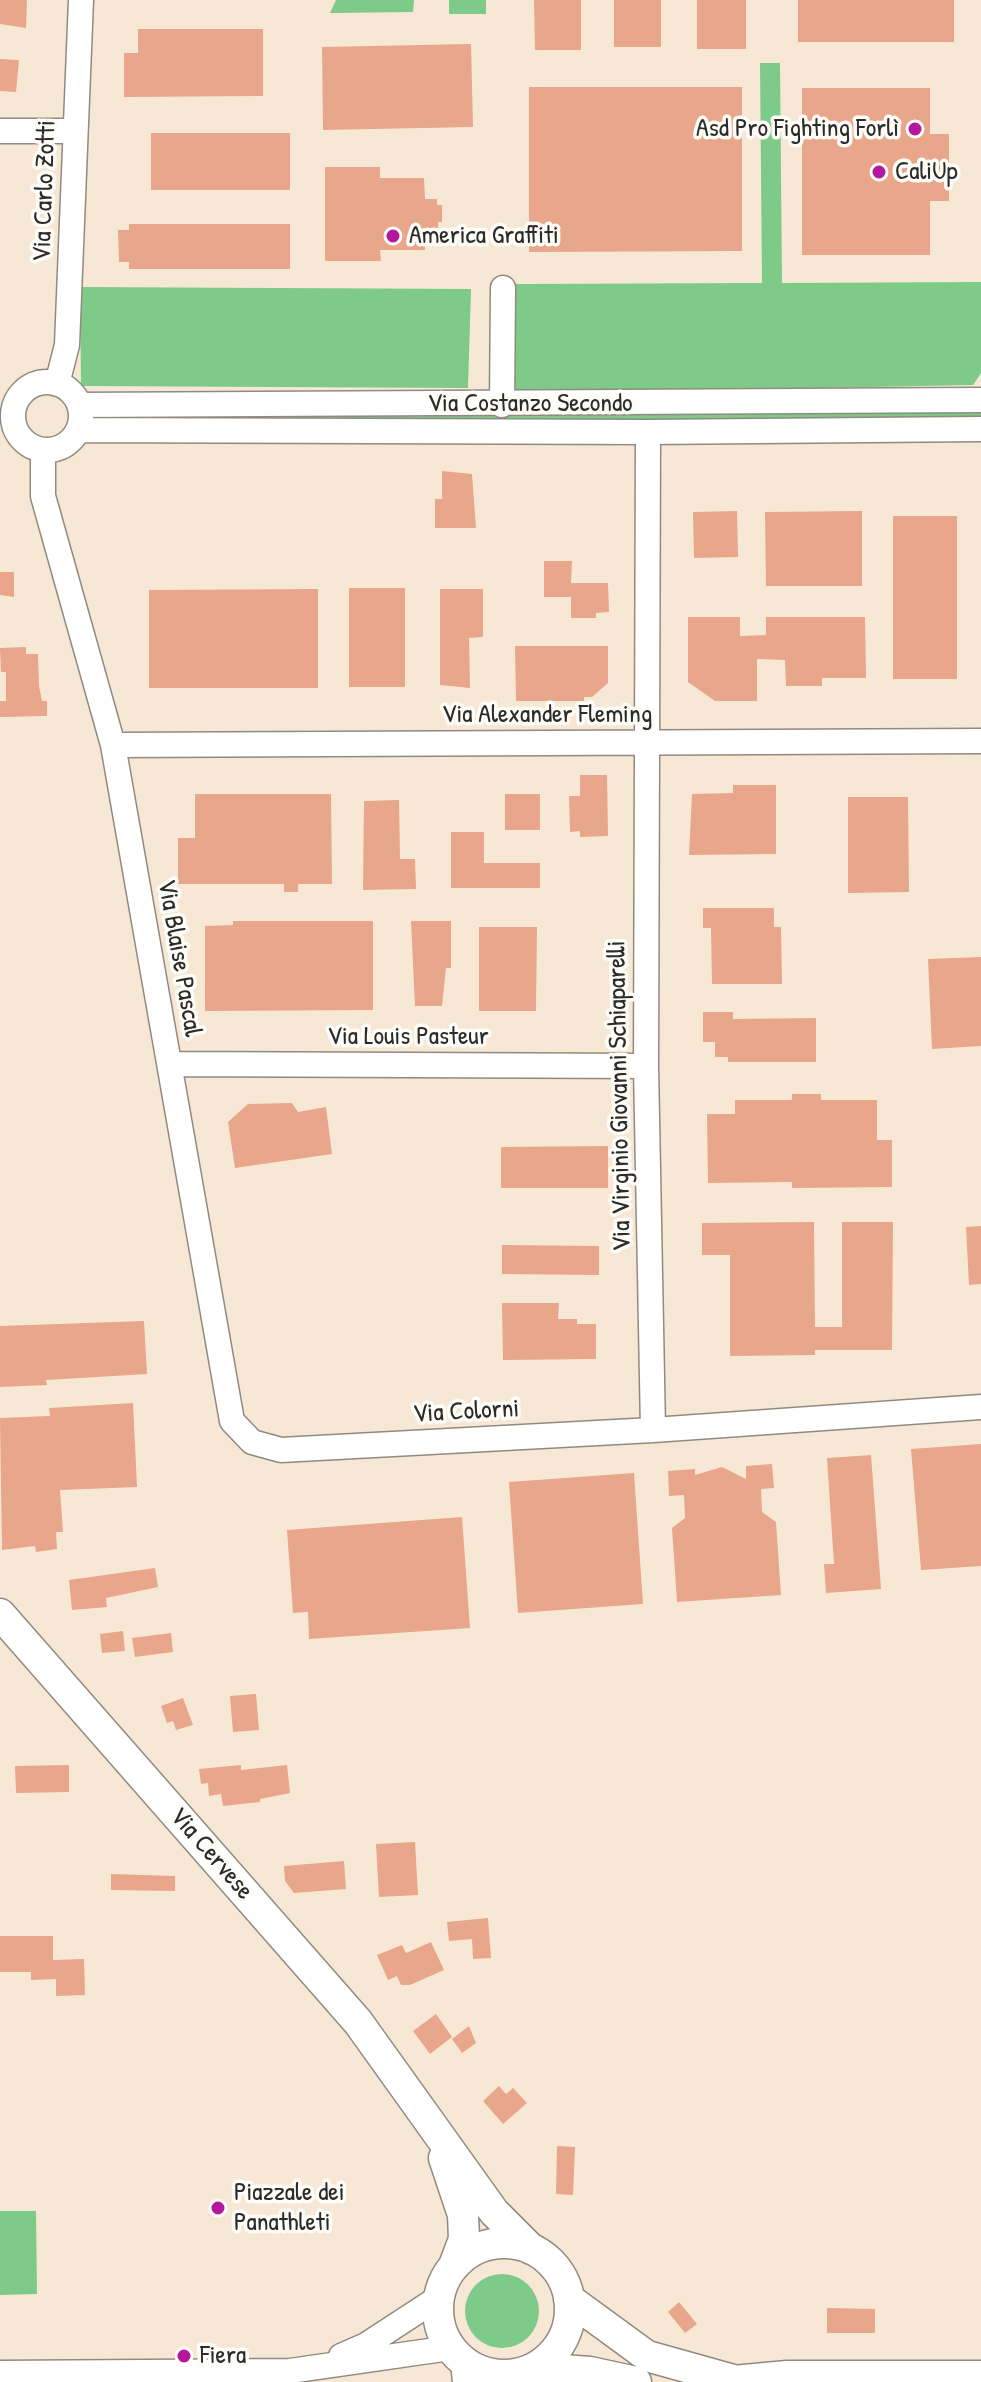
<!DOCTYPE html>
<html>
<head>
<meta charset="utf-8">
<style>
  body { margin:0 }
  canvas { display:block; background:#f7e8d5 }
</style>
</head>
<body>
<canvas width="981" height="2382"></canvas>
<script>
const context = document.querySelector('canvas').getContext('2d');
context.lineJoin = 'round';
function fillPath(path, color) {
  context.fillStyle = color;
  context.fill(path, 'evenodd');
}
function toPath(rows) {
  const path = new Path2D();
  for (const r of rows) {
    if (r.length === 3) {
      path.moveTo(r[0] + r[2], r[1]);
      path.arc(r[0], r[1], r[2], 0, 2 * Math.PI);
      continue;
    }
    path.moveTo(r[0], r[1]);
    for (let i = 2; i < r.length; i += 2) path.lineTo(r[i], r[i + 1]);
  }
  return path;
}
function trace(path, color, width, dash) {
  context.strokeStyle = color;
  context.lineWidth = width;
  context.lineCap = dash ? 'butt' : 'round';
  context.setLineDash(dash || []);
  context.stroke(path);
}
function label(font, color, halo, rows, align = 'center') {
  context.font = font + ' "Patrick Hand",sans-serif';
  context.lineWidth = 7;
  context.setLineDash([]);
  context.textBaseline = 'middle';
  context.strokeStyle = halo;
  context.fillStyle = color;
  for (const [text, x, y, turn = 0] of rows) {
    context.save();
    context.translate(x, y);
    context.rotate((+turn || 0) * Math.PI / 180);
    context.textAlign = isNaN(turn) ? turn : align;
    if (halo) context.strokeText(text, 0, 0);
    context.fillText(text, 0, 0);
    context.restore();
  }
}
fillPath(toPath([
  [336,0,414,0,413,12,330,13],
  [449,0,486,0,486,14,449,14],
  [760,63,780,63,782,283,981,282,981,373,973,385,514,394,514,284,762,283],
  [80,287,471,289,468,388,81,386],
  [112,411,981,411,981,421,112,421],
  [0,2211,36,2211,37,2294,0,2295],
  [502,2311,37]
]), '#7eca89');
fillPath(toPath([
  [0,0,27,0,26,28,0,24],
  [534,0,581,0,581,50,535,50],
  [614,0,661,0,661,47,614,47],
  [697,0,746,0,746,49,697,49],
  [798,0,954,0,954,42,798,42],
  [138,29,263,29,263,96,124,97,124,53,138,53],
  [471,44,473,127,323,130,322,47],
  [0,59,19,60,16,92,0,91],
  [529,87,742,87,742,251,529,252],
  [802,88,930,88,930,134,949,134,949,201,930,201,930,255,802,255],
  [151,133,290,133,290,190,151,190],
  [325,167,380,167,380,178,424,178,425,199,437,199,437,205,442,205,442,222,438,222,438,228,425,228,425,250,380,250,381,261,325,261],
  [129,224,290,224,290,269,129,269,129,262,119,262,118,230,129,230],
  [442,471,472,474,476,528,435,528,435,499,442,499],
  [737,511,738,557,694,558,693,512],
  [862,511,862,586,766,586,765,512],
  [893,516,957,516,957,679,893,679],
  [544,561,572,561,571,583,608,583,609,612,596,613,596,618,571,618,571,597,544,597],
  [0,572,14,572,14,597,0,595],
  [349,588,405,588,405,687,349,687],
  [318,589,318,688,149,688,149,590],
  [440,589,483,589,483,637,469,638,470,688,440,685],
  [688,617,740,617,740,636,766,635,766,617,865,617,866,678,822,678,822,686,786,686,785,660,757,659,757,701,715,701,688,682],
  [515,646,608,646,608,683,592,697,584,697,584,701,516,701],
  [26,647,26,654,38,654,39,686,42,701,47,701,47,716,0,717,0,701,6,701,6,672,1,672,0,648],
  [580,775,607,775,608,836,580,837,580,831,570,832,569,796,580,796],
  [733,785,776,785,776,854,689,855,692,794,733,793],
  [195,794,331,794,332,884,298,884,298,892,284,892,284,884,178,884,178,838,195,838],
  [505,794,540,794,540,830,505,830],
  [848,797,908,797,909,892,848,893],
  [399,800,400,859,415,859,416,889,363,890,364,801],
  [451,832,484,832,484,863,540,863,540,888,451,888],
  [703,908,774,908,774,927,781,927,782,984,712,984,711,928,703,928],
  [233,921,373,921,373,1010,205,1011,205,926,233,925],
  [411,921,451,921,451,968,446,968,442,1006,415,1006],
  [479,927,537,927,536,1011,479,1011],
  [981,957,981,1046,932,1049,928,959],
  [703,1012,733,1012,733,1019,816,1018,816,1062,728,1062,728,1057,715,1057,715,1042,703,1042],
  [792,1094,821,1094,821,1100,877,1100,877,1140,892,1140,892,1187,792,1188,792,1182,708,1183,707,1114,735,1114,735,1100,792,1100],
  [292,1103,298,1112,326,1107,332,1154,235,1168,228,1122,248,1104],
  [608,1146,608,1188,501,1188,501,1147],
  [814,1222,815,1327,842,1327,842,1222,893,1222,892,1350,815,1350,815,1355,730,1356,730,1255,702,1255,702,1223],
  [981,1226,981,1284,969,1285,966,1227],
  [502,1245,599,1246,599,1275,502,1274],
  [502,1303,559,1303,558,1319,577,1319,577,1324,596,1324,596,1359,503,1360],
  [144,1321,147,1374,46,1380,47,1385,0,1387,0,1326],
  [133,1403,137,1487,60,1490,63,1532,56,1532,57,1549,36,1552,35,1546,2,1550,0,1418,50,1416,49,1408],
  [981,1444,981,1566,921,1570,911,1449],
  [871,1455,881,1589,826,1593,824,1564,834,1564,827,1458],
  [772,1464,774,1488,761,1489,762,1512,776,1522,781,1595,677,1602,672,1528,685,1518,684,1495,669,1496,668,1471,695,1469,695,1475,722,1467,746,1479,746,1466],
  [634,1473,643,1604,518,1613,509,1482],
  [462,1517,470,1628,309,1639,308,1612,293,1613,287,1530],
  [155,1568,158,1587,106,1598,107,1607,72,1610,69,1580],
  [123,1631,125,1651,102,1653,100,1634],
  [171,1633,173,1652,135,1657,132,1638],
  [256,1694,259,1730,233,1732,230,1696],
  [183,1698,193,1725,176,1730,173,1721,167,1723,161,1706],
  [69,1765,69,1792,16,1793,15,1766],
  [241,1765,241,1770,287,1765,290,1793,260,1799,260,1802,223,1806,221,1794,209,1796,208,1783,201,1784,199,1769],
  [415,1842,418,1895,379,1897,376,1844],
  [344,1861,346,1889,294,1893,285,1881,284,1866],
  [111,1874,175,1876,175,1891,111,1890],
  [488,1918,491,1958,473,1959,472,1939,449,1941,447,1922],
  [0,1936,53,1936,53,1960,84,1959,85,1995,56,1996,56,1979,31,1980,31,1972,0,1972],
  [431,1942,444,1970,410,1985,401,1985,397,1976,388,1980,377,1955,402,1945,406,1953],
  [436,2014,452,2037,430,2054,413,2031],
  [469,2026,476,2043,462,2053,452,2039],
  [499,2086,506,2094,513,2088,527,2103,503,2124,483,2101],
  [557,2146,575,2147,573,2195,556,2194],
  [679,2302,697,2324,685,2333,668,2312],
  [827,2308,875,2309,875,2333,827,2333]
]), '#e8a68a');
const minor = toPath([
  [0,131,75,131],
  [47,416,34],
  [57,384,67,345,81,0],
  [79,405,981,400],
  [502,405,503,288],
  [78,430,648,432,981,429],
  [648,432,646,1066,653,1430,981,1407],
  [43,450,43,496,113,745,232,1421,252,1442,281,1450,653,1430],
  [113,745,981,741],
  [170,1064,646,1066],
  [341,2356,366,2345,438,2298],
  [463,2362,465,2382],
  [0,2373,290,2371,450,2348],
  [733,2378,787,2373,981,2373],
  [494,2382,502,2375]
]);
const major = toPath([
  [0,1614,358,2022,494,2212,531,2249],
  [444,2158,463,2215,464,2239,455,2263],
  [504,2309,66],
  [569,2299,647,2356,740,2382],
  [535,2368,590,2372,636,2382]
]);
trace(minor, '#918a80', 27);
trace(major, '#918a80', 33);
trace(minor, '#fff', 24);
trace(major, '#fff', 30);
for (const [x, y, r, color] of [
  [915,129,8,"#b5179e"],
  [879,172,8,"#b5179e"],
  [393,236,8,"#b5179e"],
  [218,2208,8,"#b5179e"],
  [184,2356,8,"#b5179e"]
]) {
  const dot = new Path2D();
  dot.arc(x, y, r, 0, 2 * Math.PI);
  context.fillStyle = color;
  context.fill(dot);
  trace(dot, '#fdfcf7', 3);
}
label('26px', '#2b2b2b', '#fdfcf7', [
  ["Asd Pro Fighting Forlì",899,129,"right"],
  ["CaliUp",895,172],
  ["America Graffiti",409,236],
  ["Piazzale dei",234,2193],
  ["Panathleti",234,2223],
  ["Fiera",200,2356]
], 'left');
label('26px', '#2b2b2b', '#fdfcf7', [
  ["Via Carlo Zotti",45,191,-88],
  ["Via Costanzo Secondo",530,404],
  ["Via Alexander Fleming",547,715],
  ["Via Blaise Pascal",179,958,80],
  ["Via Louis Pasteur",408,1037],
  ["Via Virginio Giovanni Schiaparelli",620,1096,-91],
  ["Via Colorni",466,1412,-3],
  ["Via Cervese",211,1854,49]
]);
</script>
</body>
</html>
